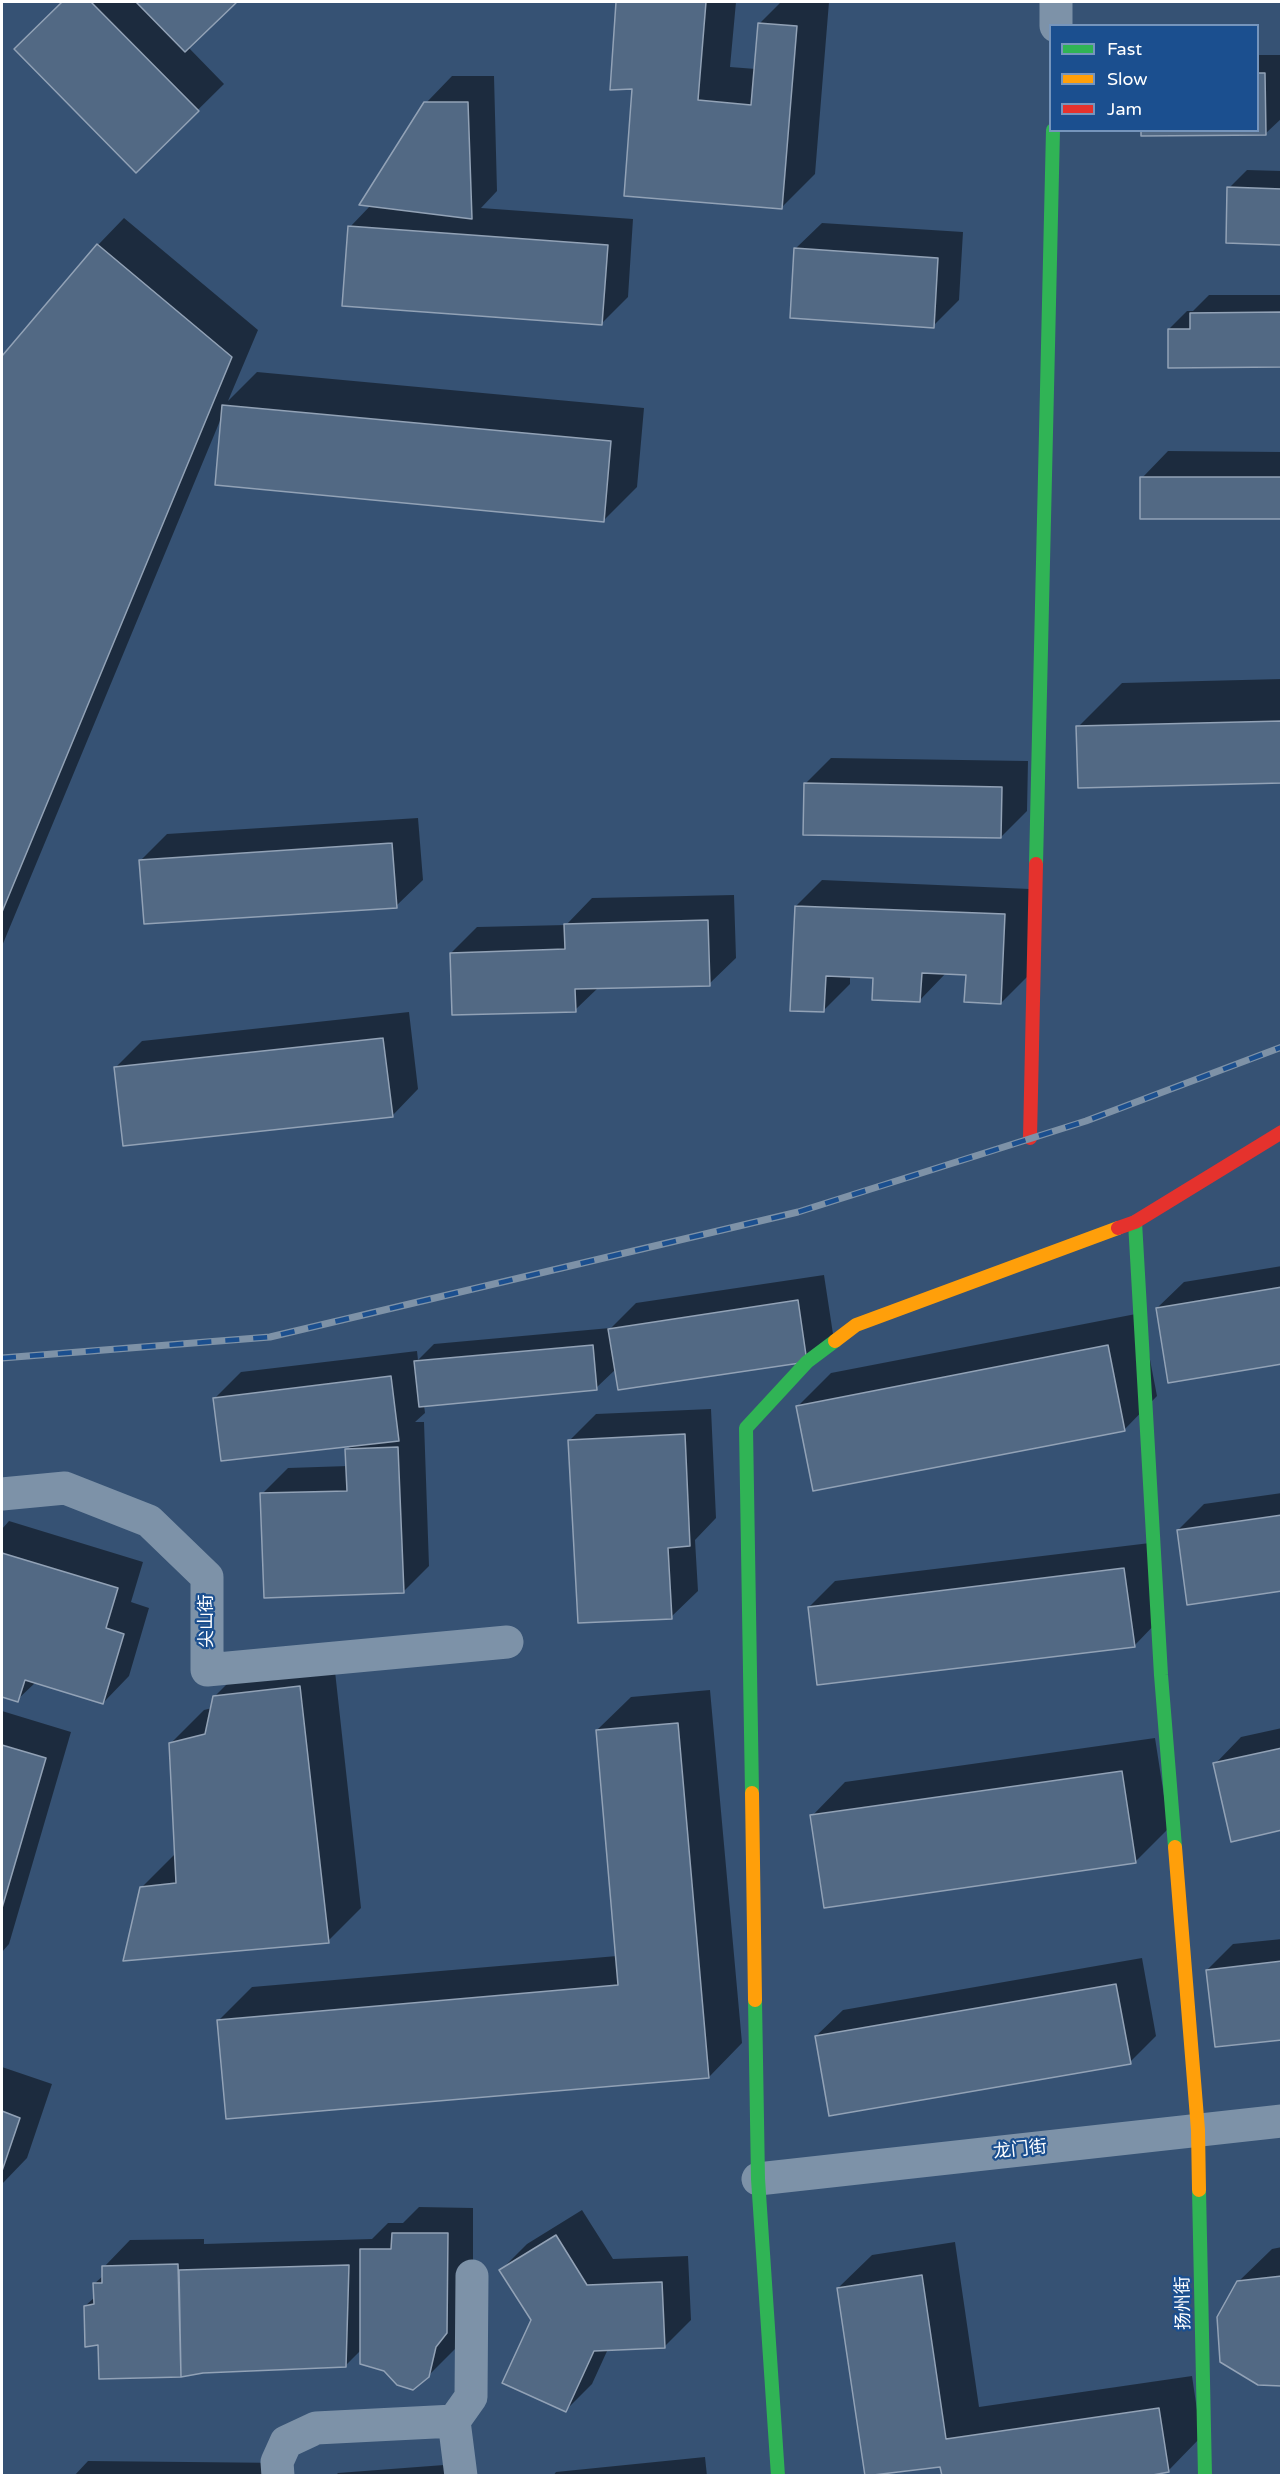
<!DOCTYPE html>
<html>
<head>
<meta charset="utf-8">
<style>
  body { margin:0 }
  #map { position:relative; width:1283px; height:2477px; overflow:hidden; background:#365274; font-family:"Varela Round",sans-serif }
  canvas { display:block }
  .frame { position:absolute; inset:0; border:3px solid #fff; pointer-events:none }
  .legend { position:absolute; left:1049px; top:24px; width:210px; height:108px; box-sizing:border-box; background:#1b4f8f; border:2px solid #7695bc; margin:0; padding:8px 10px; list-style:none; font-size:18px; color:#fff }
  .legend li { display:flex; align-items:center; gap:12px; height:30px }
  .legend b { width:30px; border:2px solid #7695bc }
</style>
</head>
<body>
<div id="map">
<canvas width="1283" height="2477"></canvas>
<div class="frame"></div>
<ul class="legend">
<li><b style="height:8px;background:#30b455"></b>Fast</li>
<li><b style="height:8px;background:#ff9f0a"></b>Slow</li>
<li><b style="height:8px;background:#e5322d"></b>Jam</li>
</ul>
</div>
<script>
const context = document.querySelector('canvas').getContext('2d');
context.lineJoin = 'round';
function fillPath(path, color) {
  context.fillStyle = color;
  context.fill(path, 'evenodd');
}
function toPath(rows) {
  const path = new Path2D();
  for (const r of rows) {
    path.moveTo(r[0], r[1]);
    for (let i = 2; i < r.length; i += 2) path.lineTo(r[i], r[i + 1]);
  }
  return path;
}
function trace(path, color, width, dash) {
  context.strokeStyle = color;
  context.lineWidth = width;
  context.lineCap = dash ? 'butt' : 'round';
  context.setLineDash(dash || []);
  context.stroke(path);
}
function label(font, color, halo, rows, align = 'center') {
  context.font = font + ' "Varela Round","Noto Sans SC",sans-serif';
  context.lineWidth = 4.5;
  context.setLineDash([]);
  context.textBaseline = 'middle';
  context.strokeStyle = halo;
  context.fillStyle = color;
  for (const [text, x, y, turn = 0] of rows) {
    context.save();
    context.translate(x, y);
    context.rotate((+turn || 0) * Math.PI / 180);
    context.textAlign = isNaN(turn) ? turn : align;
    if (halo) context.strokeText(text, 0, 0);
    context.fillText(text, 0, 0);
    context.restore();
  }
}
fillPath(toPath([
  [64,2,235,2,188,47,224,84,136,171,16,49],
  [617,2,736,2,730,67,756,69,759,24,781,2,829,2,815,174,781,208,634,88,612,88],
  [1258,55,1282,55,1282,118,1265,134,1258,130],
  [452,76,494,76,497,191,481,208,633,219,628,297,602,323,350,227,371,205,426,103],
  [1247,170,1282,171,1282,243,1229,188],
  [124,218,258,330,228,401,257,372,644,408,637,487,604,520,222,416,2,946,2,358,98,245],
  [822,223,963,232,959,300,933,326,795,249],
  [1209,295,1282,295,1282,366,1169,329,1187,311,1193,311],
  [1168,451,1282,452,1282,518,1142,478],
  [1282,679,1282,781,1078,727,1122,683],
  [831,758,1028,761,1027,811,1001,837,805,784],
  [418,818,423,880,396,906,141,860,167,834],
  [822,880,1030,889,1027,977,1001,1003,967,974,946,973,920,1000,874,976,850,975,850,984,824,1010,796,906],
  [734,895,736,958,709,984,599,987,575,1010,451,953,477,927,566,925,592,898],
  [409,1012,418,1089,392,1116,116,1067,142,1041],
  [1282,1266,1282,1362,1157,1308,1184,1282],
  [824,1275,833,1334,807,1361,616,1369,596,1388,424,1405,425,1413,415,1422,424,1422,429,1566,403,1592,262,1494,288,1468,348,1466,347,1450,352,1444,215,1398,241,1372,417,1351,418,1360,434,1344,610,1328,610,1329,636,1303],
  [1141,1313,1157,1396,1124,1430,798,1406,831,1373],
  [711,1409,716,1518,695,1540,698,1591,671,1617,570,1440,596,1414],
  [1282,1493,1282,1590,1178,1530,1204,1504],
  [9,1521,143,1562,131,1602,149,1608,129,1676,103,1703,36,1682,17,1700,2,1696,2,1529],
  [1150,1543,1160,1619,1134,1646,809,1607,835,1581],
  [333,1653,361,1908,328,1941,142,1887,176,1853,170,1744,204,1710,212,1708,215,1696,248,1663],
  [710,1690,742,2043,709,2077,219,2020,252,1987,617,1956,597,1730,631,1697],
  [2,1711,71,1732,9,1944,2,1952],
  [1282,1728,1282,1829,1215,1764,1241,1737],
  [1155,1738,1169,1828,1135,1862,812,1816,845,1782],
  [1282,1939,1282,2038,1207,1970,1233,1944],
  [1142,1958,1156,2036,1130,2062,816,2036,843,2010],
  [2,2067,52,2084,27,2158,2,2184],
  [419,2207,473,2208,473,2306,462,2320,455,2349,428,2376,361,2350,346,2365,101,2377,100,2343,85,2306,95,2297,94,2284,104,2275,104,2267,130,2240,204,2239,204,2244,372,2239,388,2223,403,2223],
  [582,2210,613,2259,688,2256,691,2320,664,2347,608,2349,592,2384,566,2410,533,2320,501,2270,527,2244],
  [955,2242,979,2407,1192,2376,1201,2437,1168,2471,942,2465,838,2288,872,2255],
  [1282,2247,1282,2385,1238,2282,1272,2249],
  [705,2457,707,2476,553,2476,556,2472],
  [88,2461,288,2463,288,2476,74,2476],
  [444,2465,445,2476,335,2476,338,2473]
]), '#0007');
const building = toPath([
  [62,2,91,2,199,111,136,173,14,49,62,2],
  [136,2,237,2,185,52,136,2],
  [616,2,706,2,698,100,751,105,758,23,797,26,782,209,624,196,632,89,610,90,616,2],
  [1258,73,1265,73,1266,135,1141,136,1141,130,1258,130,1258,73],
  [424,102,468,102,472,219,359,205,424,102],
  [1227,187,1282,189,1282,245,1226,243,1227,187],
  [348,226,608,245,602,325,342,306,348,226],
  [97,244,232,357,2,912,2,356,97,244],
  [794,248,938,258,934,328,790,318,794,248],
  [1282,312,1282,367,1168,368,1168,329,1190,329,1190,313,1282,312],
  [222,405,611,441,604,522,215,485,222,405],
  [1140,477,1282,477,1282,519,1140,519,1140,477],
  [1282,721,1282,783,1078,788,1076,726,1282,721],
  [804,783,1002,787,1001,838,803,835,804,783],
  [392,843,397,908,144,924,139,860,392,843],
  [795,906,1005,914,1001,1004,964,1002,966,975,922,973,920,1002,872,1000,873,978,826,976,824,1012,790,1011,795,906],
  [708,920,710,986,575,989,576,1012,452,1015,450,953,565,949,564,924,708,920],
  [383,1038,393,1117,123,1146,114,1067,383,1038],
  [1282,1287,1282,1364,1168,1383,1156,1308,1282,1287],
  [798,1300,807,1362,618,1390,608,1329,798,1300],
  [593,1345,597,1390,419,1407,414,1361,593,1345],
  [1108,1345,1125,1431,813,1491,796,1406,1108,1345],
  [391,1376,399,1441,221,1461,213,1398,391,1376],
  [685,1434,690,1546,668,1548,672,1619,578,1623,568,1440,685,1434],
  [398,1447,404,1593,264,1598,260,1493,347,1491,345,1449,398,1447],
  [1282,1515,1282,1591,1187,1605,1177,1530,1282,1515],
  [2,1553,118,1588,106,1628,124,1634,103,1704,25,1680,18,1702,2,1697,2,1553],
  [1124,1568,1135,1647,817,1685,808,1607,1124,1568],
  [300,1686,329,1943,123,1961,140,1887,176,1883,169,1743,205,1734,213,1696,300,1686],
  [678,1723,709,2078,226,2119,217,2020,618,1985,596,1730,678,1723],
  [2,1745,46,1758,2,1908,2,1745],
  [1282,1748,1282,1830,1231,1842,1213,1763,1282,1748],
  [1122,1771,1136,1863,824,1908,810,1815,1122,1771],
  [1282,1961,1282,2040,1215,2047,1206,1970,1282,1961],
  [1116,1984,1131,2064,829,2116,815,2036,1116,1984],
  [2,2111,20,2118,2,2171,2,2111],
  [392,2233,448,2233,447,2333,436,2347,429,2377,413,2390,397,2385,384,2371,360,2364,360,2249,391,2249,392,2233],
  [556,2235,587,2285,662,2282,665,2348,594,2351,566,2412,502,2383,531,2320,499,2270,556,2235],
  [178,2264,181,2377,99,2379,98,2345,85,2347,84,2306,94,2304,93,2283,102,2283,102,2266,178,2264],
  [349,2265,346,2367,203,2373,181,2377,179,2270,349,2265],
  [922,2275,946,2439,1159,2408,1169,2472,1147,2476,942,2476,940,2467,865,2476,837,2288,922,2275],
  [1282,2276,1282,2386,1258,2385,1220,2362,1217,2317,1237,2281,1282,2276]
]);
fillPath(building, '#526984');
trace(building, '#92a2b6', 1.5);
trace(toPath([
  [1056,26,1056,2],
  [2,1494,65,1488,149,1521,207,1577,207,1670,507,1642],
  [758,2179,1282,2121],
  [278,2476,277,2462,286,2442,316,2428,454,2421],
  [461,2476,454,2421,471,2397,472,2276]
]), '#7d92a8', 33);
trace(toPath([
  [1036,864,1053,130],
  [1135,1222,1161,1675,1175,1847],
  [752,1793,746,1428,807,1362,835,1341],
  [755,2000,758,2179,778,2476],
  [1199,2190,1205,2476]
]), '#30b455', 14);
trace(toPath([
  [835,1341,856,1325,1118,1228],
  [752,1793,755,2000],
  [1175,1847,1198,2130,1199,2190]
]), '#ff9f0a', 14);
trace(toPath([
  [1030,1138,1036,864],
  [1118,1228,1135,1222,1282,1132]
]), '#e5322d', 14);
const rail = toPath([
  [2,1358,270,1337,798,1212,1086,1121,1282,1047]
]);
trace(rail, '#7e92a7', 7);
trace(rail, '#1b4f8f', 4.5, [14]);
label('18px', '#fff', '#1b4f8f', [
  ["尖山街",207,1621,-90],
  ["龙门街",1020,2150,-6],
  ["扬州街",1184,2303,-91]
]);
</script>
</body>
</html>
